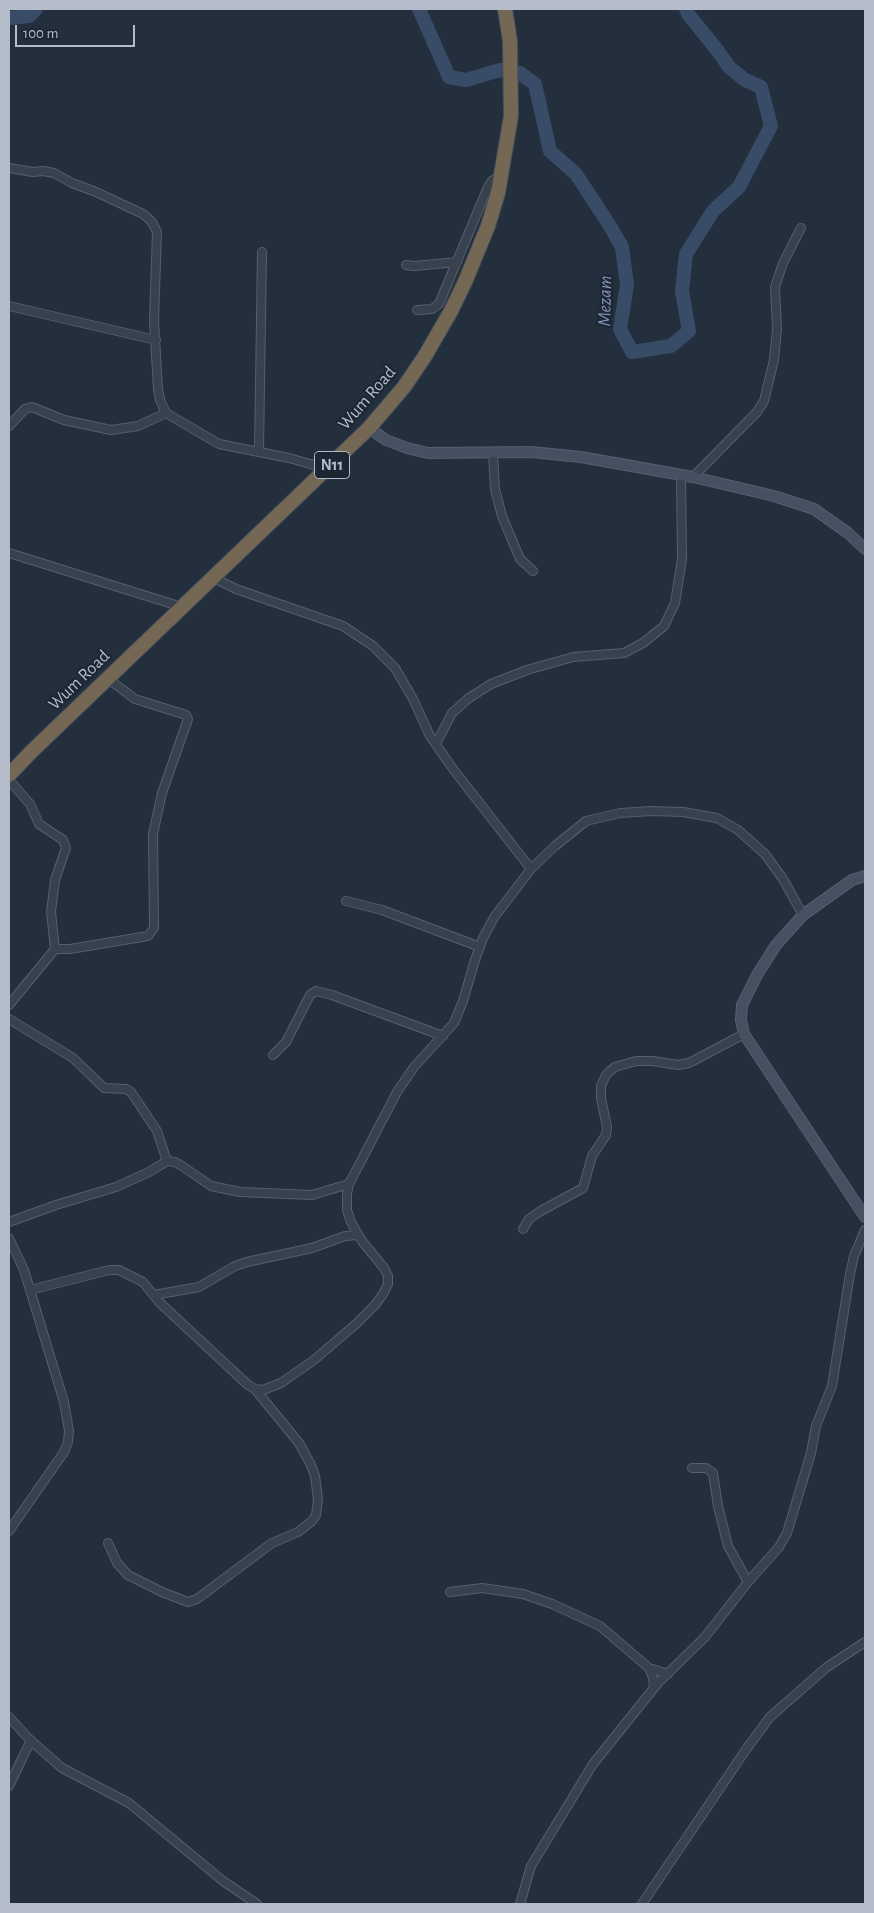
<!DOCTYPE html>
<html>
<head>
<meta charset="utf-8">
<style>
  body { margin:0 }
  #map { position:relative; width:874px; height:1913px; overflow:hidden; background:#242f3e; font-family:"Alegreya Sans",sans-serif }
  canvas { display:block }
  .frame { position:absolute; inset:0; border:10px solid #b4bcc9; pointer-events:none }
  .scale { position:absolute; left:15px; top:25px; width:120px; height:22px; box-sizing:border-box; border:2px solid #b4bcc9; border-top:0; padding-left:6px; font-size:15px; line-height:18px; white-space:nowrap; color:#b4bcc9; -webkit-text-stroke:4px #1d2633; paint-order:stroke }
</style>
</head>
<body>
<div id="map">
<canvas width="874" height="1913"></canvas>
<div class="frame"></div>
<div class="scale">100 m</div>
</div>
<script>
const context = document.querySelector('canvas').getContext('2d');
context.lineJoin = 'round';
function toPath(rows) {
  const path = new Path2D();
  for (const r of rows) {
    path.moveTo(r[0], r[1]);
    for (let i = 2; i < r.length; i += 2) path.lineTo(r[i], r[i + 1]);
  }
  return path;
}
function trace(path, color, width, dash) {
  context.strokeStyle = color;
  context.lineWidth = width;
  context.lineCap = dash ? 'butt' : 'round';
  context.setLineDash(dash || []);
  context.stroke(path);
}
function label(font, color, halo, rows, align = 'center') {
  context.font = font + ' "Alegreya Sans",sans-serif';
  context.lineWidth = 4.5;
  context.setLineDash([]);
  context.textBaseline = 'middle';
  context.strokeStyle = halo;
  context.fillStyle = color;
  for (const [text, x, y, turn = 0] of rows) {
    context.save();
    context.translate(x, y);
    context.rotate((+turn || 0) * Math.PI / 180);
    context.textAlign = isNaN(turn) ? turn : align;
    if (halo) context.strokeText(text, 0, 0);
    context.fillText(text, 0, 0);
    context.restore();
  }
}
trace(toPath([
  [419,9,449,77,466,80,500,70,520,73,535,84,550,151,576,174,610,226,622,247,627,285,620,329,632,352,671,346,689,331,682,291,686,254,713,211,739,187,771,126,761,87,745,80,729,67,718,51,688,14,686,9],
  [9,18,29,16,36,9]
]), '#394c67', 14);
const street = toPath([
  [9,168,33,172,43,171,54,173,72,183,96,192,143,214,152,222,157,232,154,321,158,389,160,400,166,413,219,444,289,458,328,469],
  [406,265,414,266,457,262],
  [9,306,156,340],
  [417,310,432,309,439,304,488,187,492,181,501,174],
  [9,426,25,409,32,407,64,420,111,430,138,426,166,413],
  [259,451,262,252],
  [493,453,495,489,502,516,520,559,533,571],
  [693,477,757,412,764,401,774,360,777,329,775,287,783,263,801,228],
  [9,553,182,607],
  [212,577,236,589,343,626,373,646,395,668,413,699,430,736,453,769,531,869],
  [436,744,452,713,469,698,491,684,527,670,573,657,624,653,643,643,664,626,675,603,682,559,681,475],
  [9,780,30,804,39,824,63,840,66,848,55,880,51,912,55,949,9,1005],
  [346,901,382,910,480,947],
  [55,949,70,949,148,936,154,928,153,834,162,793,188,719,186,715,135,699,107,678],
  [9,1019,73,1058,104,1088,126,1089,131,1092,157,1131,167,1161],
  [273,1055,286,1042,310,995,316,991,332,995,443,1036],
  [9,1222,56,1205,116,1187,149,1172,167,1161,175,1162,182,1166,211,1186,240,1192,312,1195,349,1184],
  [523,1229,529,1219,539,1212,583,1188,592,1156,606,1135,607,1127,601,1098,601,1086,606,1075,610,1071,615,1067,636,1061,653,1061,678,1065,689,1063,744,1034],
  [9,1238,24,1270,64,1402,69,1431,68,1442,64,1452,9,1531],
  [30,1290,109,1270,119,1270,143,1282,159,1302,248,1385,255,1389,263,1390,281,1383,314,1360,356,1324,375,1305,383,1294,388,1284,388,1276,384,1268,362,1241,351,1222,347,1210,347,1194,349,1184,397,1092,414,1067,454,1023,463,1001,475,960,483,938,495,916,531,869,555,846,586,821,620,813,651,811,683,812,717,818,738,830,765,854,783,879,803,915],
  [154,1295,199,1287,235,1266,247,1262,312,1248,345,1236,358,1235],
  [692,1468,706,1468,713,1473,718,1506,728,1546,748,1582],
  [108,1543,117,1563,128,1575,162,1592,188,1602,197,1599,272,1543,298,1532,312,1521,316,1515,318,1499,315,1476,311,1465,299,1443,255,1389],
  [450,1592,482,1588,523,1594,552,1604,600,1626,649,1668,668,1674],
  [649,1668,653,1678,654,1688],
  [9,1717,29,1739,62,1768,129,1803,223,1881,257,1904],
  [9,1786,31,1740],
  [520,1904,531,1866,593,1764,658,1683,705,1637,748,1582,779,1547,787,1533,811,1453,816,1426,832,1386,850,1274,854,1256,865,1230],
  [642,1904,747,1748,770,1717,827,1667,865,1642]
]);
const secondary = toPath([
  [369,428,386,440,407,448,428,453,531,452,581,457,693,477,774,496,814,509,848,533,865,549],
  [865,876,852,880,803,915,776,945,757,975,742,1005,741,1020,744,1034,865,1217]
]);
const highway = toPath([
  [9,775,32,751,369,428,404,387,425,356,451,311,465,282,488,226,498,193,511,116,510,41,505,9]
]);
trace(street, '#565f6c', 10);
trace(secondary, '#565f6c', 12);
trace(highway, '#434c59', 16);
trace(street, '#38414e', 8);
trace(secondary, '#465061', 10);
trace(highway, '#746855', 14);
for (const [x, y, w] of [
  [332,465,35]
]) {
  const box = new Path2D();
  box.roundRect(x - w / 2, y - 13.5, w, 27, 4);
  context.fillStyle = '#1d2633';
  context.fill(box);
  trace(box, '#b4bcc9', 1);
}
label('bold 16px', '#b4bcc9', null, [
  ["N11",332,465]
]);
label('18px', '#b4bcc9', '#1d2633', [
  ["Wum Road",367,398,-49],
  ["Wum Road",79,680,-44]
]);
label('italic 19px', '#7c92b1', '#1d2633', [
  ["Mezam",605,301,-89]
]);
</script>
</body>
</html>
